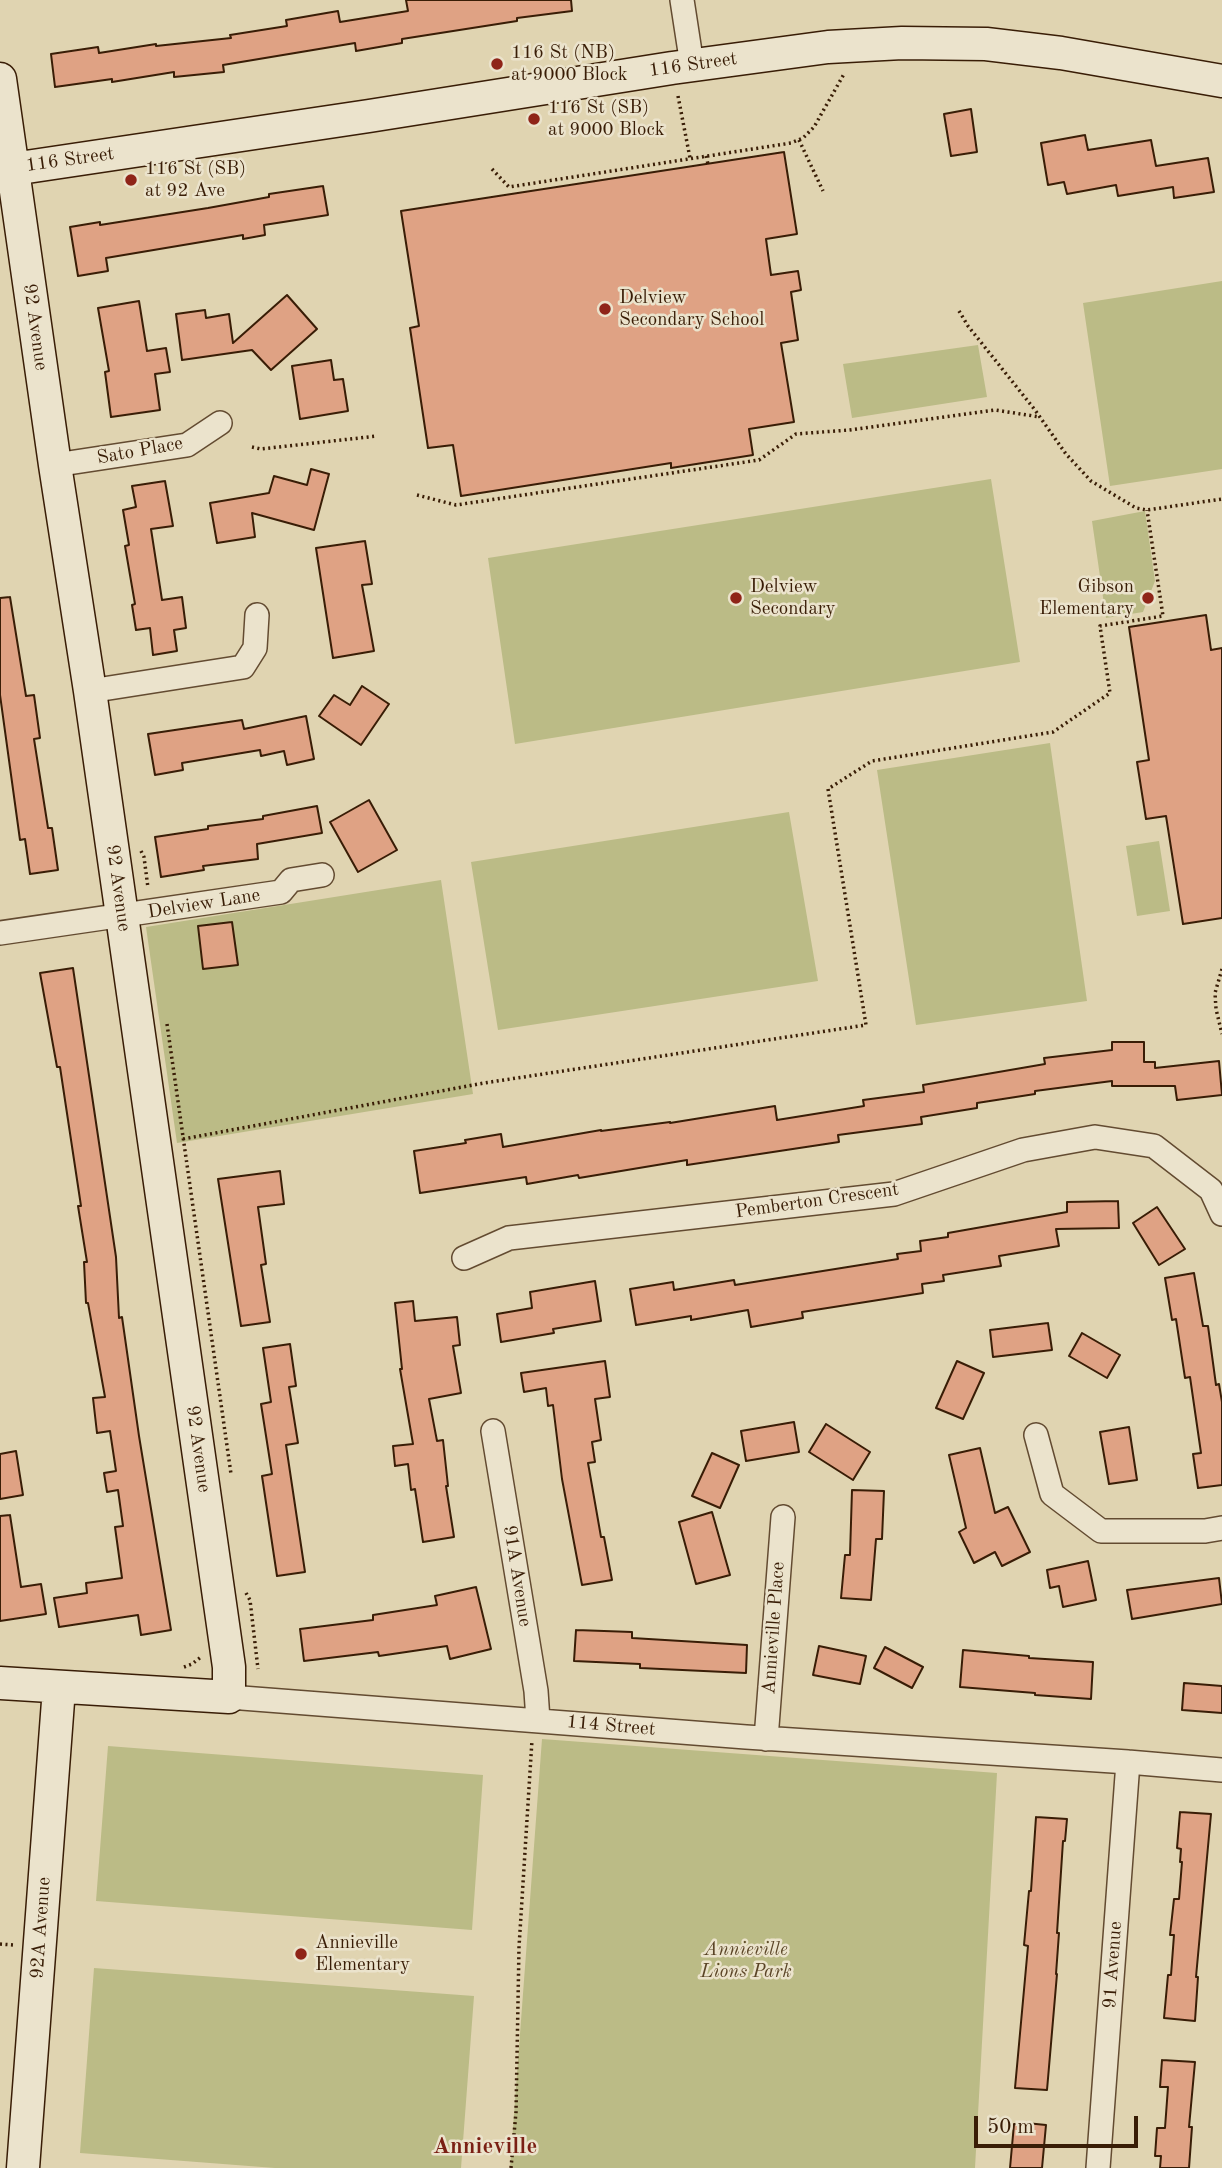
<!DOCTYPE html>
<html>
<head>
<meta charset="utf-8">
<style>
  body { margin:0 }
  #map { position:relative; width:1222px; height:2168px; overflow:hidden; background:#e0d4b1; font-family:"Old Standard TT",serif }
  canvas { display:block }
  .scale { position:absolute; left:974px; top:2116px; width:164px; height:32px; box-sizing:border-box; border:4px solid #391d06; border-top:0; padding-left:9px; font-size:21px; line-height:24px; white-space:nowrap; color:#391d06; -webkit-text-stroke:5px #ebe3cc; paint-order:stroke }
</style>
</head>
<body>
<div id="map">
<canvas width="1222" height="2168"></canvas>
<div class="scale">50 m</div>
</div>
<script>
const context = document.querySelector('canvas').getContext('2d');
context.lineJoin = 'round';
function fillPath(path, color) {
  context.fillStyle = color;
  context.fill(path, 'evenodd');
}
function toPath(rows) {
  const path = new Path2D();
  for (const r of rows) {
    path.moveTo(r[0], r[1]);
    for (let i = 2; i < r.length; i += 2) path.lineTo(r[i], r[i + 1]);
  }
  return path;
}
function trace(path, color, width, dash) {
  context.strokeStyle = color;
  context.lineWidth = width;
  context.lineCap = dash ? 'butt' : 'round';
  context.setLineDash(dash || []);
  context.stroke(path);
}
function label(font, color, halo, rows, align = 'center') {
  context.font = font + ' "Old Standard TT",serif';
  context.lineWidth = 5;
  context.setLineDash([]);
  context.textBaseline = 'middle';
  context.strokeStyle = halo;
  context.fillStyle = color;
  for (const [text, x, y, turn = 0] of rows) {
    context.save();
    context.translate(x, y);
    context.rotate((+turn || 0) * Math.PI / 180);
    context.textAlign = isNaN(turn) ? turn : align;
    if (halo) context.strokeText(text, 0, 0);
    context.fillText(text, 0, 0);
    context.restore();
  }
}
fillPath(toPath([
  [1222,281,1222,469,1110,486,1083,303],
  [978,345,987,397,852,418,843,364],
  [991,479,1020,662,515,744,488,558],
  [1145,511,1155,581,1143,612,1106,618,1092,521],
  [1050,743,1087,1001,916,1025,877,770],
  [789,812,818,981,498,1030,471,862],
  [1159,841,1170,911,1137,916,1126,846],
  [441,880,473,1094,177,1143,146,927],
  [542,1739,997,1773,975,2168,510,2168],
  [108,1746,483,1775,472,1930,96,1901],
  [94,1968,474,1996,461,2168,275,2168,80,2153]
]), '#bbbb86');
const building = toPath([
  [406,0,571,0,572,11,517,18,517,21,402,39,402,43,356,51,355,43,223,65,224,72,174,77,174,72,112,82,112,79,55,87,51,54,98,47,99,53,156,44,156,46,231,38,230,35,287,26,286,20,338,11,340,22,408,11,406,0],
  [971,109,977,152,951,156,944,114,971,109],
  [1085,135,1088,150,1151,140,1156,166,1208,158,1214,192,1174,198,1173,187,1118,196,1116,185,1067,194,1064,182,1048,185,1041,143,1085,135],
  [784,152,797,234,766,239,771,275,798,271,801,290,791,292,798,340,781,343,794,422,749,429,753,455,671,468,671,463,461,496,453,445,428,448,410,328,419,326,401,211,784,152],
  [323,186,328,215,264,225,265,235,243,239,243,235,106,258,108,271,78,276,70,227,100,222,100,225,208,208,269,197,269,194,323,186],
  [287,295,317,329,271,370,252,350,182,360,176,314,205,310,206,318,229,314,233,343,287,295],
  [139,301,147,351,166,348,170,372,155,374,160,410,111,417,105,372,109,371,98,308,139,301],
  [331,360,334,380,343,379,348,411,300,419,292,366,331,360],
  [311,469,329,474,314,530,252,513,255,537,217,543,210,503,269,493,274,476,307,485,311,469],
  [165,481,173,526,151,529,162,600,182,597,186,628,174,630,177,651,153,655,150,628,136,630,132,605,135,604,125,546,129,545,123,510,136,507,132,486,165,481],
  [365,541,372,584,362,585,374,651,333,658,316,548,365,541],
  [10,597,26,696,34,695,40,738,34,739,48,828,52,828,58,870,30,874,25,839,20,840,0,695,0,598,10,597],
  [1206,615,1211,650,1222,648,1222,918,1183,924,1166,816,1146,819,1137,762,1149,760,1129,627,1206,615],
  [362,686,389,704,361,745,319,716,334,695,350,705,362,686],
  [306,716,314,759,287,765,284,751,261,756,260,750,182,763,183,770,155,775,148,734,242,720,244,729,306,716],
  [369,800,397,850,358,872,330,822,369,800],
  [317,806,322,833,257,844,258,859,203,866,204,870,161,877,155,837,208,829,208,826,263,819,263,816,317,806],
  [232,922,238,965,203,969,198,926,232,922],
  [73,968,116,1257,119,1318,122,1317,139,1436,171,1630,141,1635,138,1615,59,1627,54,1598,87,1593,86,1583,122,1578,115,1527,123,1526,118,1490,107,1492,104,1473,116,1471,110,1431,97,1433,93,1398,105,1397,88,1303,86,1303,84,1262,87,1262,78,1206,81,1206,60,1067,57,1067,40,973,73,968],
  [1112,1042,1144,1042,1144,1062,1155,1062,1155,1068,1219,1061,1222,1095,1177,1100,1175,1086,1112,1086,1112,1081,1035,1091,1035,1094,977,1103,977,1108,921,1117,922,1124,838,1135,839,1142,687,1165,687,1160,579,1178,578,1175,527,1184,526,1177,420,1193,414,1151,466,1143,465,1140,501,1134,503,1147,601,1130,601,1131,670,1122,670,1123,775,1106,777,1120,864,1106,863,1100,924,1092,923,1085,1045,1064,1044,1058,1112,1050,1112,1042],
  [280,1171,284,1204,258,1207,266,1264,261,1265,270,1322,241,1326,218,1179,280,1171],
  [1118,1201,1119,1228,1056,1229,1059,1246,999,1256,1001,1266,943,1275,944,1281,922,1284,923,1293,802,1312,803,1318,751,1327,748,1310,691,1320,691,1316,636,1325,630,1289,673,1282,674,1290,734,1280,735,1285,898,1259,897,1254,921,1251,920,1241,948,1237,948,1233,1067,1212,1067,1202,1118,1201],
  [1157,1207,1185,1249,1159,1265,1133,1223,1157,1207],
  [1194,1273,1203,1326,1208,1326,1216,1385,1219,1384,1222,1402,1222,1485,1198,1488,1193,1454,1201,1453,1190,1377,1185,1378,1176,1319,1172,1320,1165,1278,1194,1273],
  [595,1281,601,1321,553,1329,554,1333,501,1342,497,1314,532,1308,530,1292,595,1281],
  [413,1301,415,1321,457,1317,460,1345,453,1346,461,1393,429,1399,437,1441,443,1440,448,1486,446,1486,454,1537,423,1542,415,1489,411,1490,408,1464,395,1466,393,1446,413,1444,400,1369,402,1369,395,1303,413,1301],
  [1048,1323,1052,1350,993,1357,990,1330,1048,1323],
  [1082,1333,1120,1355,1107,1378,1069,1356,1082,1333],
  [290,1344,296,1386,289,1387,298,1443,286,1445,305,1572,277,1576,262,1476,272,1474,261,1404,271,1402,263,1348,290,1344],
  [605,1361,610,1397,595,1399,601,1440,592,1442,595,1462,588,1463,601,1537,604,1537,612,1580,582,1585,562,1479,553,1405,548,1406,546,1388,524,1392,521,1373,605,1361],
  [957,1361,984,1373,963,1419,936,1408,957,1361],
  [794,1422,799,1452,746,1461,741,1431,794,1422],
  [826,1424,870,1452,853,1480,809,1452,826,1424],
  [1129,1427,1137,1480,1109,1484,1100,1432,1129,1427],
  [980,1448,995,1513,1008,1507,1030,1552,1002,1566,995,1552,974,1563,959,1532,966,1528,949,1455,980,1448],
  [16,1451,23,1495,0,1499,0,1454,16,1451],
  [712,1453,739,1465,720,1508,692,1496,712,1453],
  [852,1490,884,1491,882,1539,876,1539,871,1600,841,1598,845,1555,850,1555,852,1490],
  [712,1512,730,1575,696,1584,679,1522,712,1512],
  [10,1515,21,1587,41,1584,46,1614,0,1621,0,1516,10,1515],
  [1088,1561,1096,1600,1063,1607,1059,1586,1050,1588,1047,1570,1088,1561],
  [1219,1578,1222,1604,1132,1619,1127,1590,1219,1578],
  [476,1587,491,1649,450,1659,447,1646,379,1656,378,1652,304,1661,300,1629,373,1620,373,1615,437,1605,435,1596,476,1587],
  [576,1630,632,1632,632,1638,747,1645,746,1673,640,1668,640,1664,574,1661,576,1630],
  [819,1646,866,1656,860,1684,813,1675,819,1646],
  [885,1647,923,1667,912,1688,874,1668,885,1647],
  [963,1650,1029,1656,1029,1658,1093,1662,1091,1699,1035,1695,1035,1693,960,1687,963,1650],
  [1184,1683,1222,1686,1222,1713,1182,1710,1184,1683],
  [1180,1812,1211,1814,1196,1977,1198,1977,1195,2021,1164,2018,1168,1975,1171,1975,1174,1935,1170,1935,1174,1899,1179,1899,1182,1862,1180,1862,1181,1849,1177,1848,1180,1812],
  [1036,1817,1067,1819,1065,1841,1063,1841,1057,1933,1059,1933,1056,1974,1057,1974,1047,2090,1015,2088,1028,1946,1024,1945,1029,1891,1031,1891,1036,1817],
  [1162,2060,1195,2062,1189,2127,1192,2127,1189,2168,1160,2168,1161,2156,1155,2156,1157,2128,1165,2128,1168,2087,1160,2087,1162,2060],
  [1026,2123,1046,2125,1042,2168,1010,2168,1014,2124,1026,2125,1026,2123]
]);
fillPath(building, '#dfa284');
trace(building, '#391d06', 2);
const street = toPath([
  [682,0,692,65],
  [55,465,187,445,220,423],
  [90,691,243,667,255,648,257,615],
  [0,933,281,892,291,880,322,875],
  [464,1258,509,1238,894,1194,1023,1150,1095,1137,1154,1146,1211,1190,1222,1214],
  [493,1431,536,1691,538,1720],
  [1036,1435,1052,1494,1101,1531,1205,1531,1222,1528],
  [229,1697,746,1737,1128,1762,1222,1770],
  [766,1739,783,1517],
  [1098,2168,1128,1762]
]);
const secondary = toPath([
  [0,79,55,465,90,691,229,1667,229,1697,0,1683],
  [0,171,369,116,672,68,828,47,902,43,986,44,1061,53,1222,81],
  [23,2168,59,1688]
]);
trace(street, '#634b31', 26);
trace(secondary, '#391d06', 35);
trace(toPath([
  [678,96,690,158],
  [799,140,823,191],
  [706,156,708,164],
  [492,169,509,187,791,143,803,138,814,127,844,74],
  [959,311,968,326,1035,410,1066,454,1091,481,1136,508,1147,510,1222,499],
  [252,447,261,449,377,436],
  [417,495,456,505,759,460,796,434,849,430,995,410,1040,417],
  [141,851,144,857,148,888],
  [1222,969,1215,993,1216,1009,1222,1034],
  [167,1024,231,1474],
  [183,1139,484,1083,866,1025,828,789,872,761,1053,732,1110,693,1100,626,1163,616,1147,510],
  [246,1593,250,1600,258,1669],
  [184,1667,192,1664,201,1657],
  [0,1944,13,1945],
  [511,2168,516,2112,519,1947,532,1740]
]), '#391d06', 3.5, [2, 3.5]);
trace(street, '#ebe3cc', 23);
trace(secondary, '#ebe3cc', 32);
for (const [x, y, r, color] of [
  [497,64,7,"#8f2418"],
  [534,119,7,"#8f2418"],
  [131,180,7,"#8f2418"],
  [605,309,7,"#8f2418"],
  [736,598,7,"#8f2418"],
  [1148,598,7,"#8f2418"],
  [301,1954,7,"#8f2418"]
]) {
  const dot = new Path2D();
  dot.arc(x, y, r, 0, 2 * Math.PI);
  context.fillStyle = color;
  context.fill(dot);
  trace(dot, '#ebe3cc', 2.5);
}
label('19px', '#391d06', '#ebe3cc', [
  ["116 St (NB)",511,53],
  ["at 9000 Block",511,75],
  ["116 St (SB)",548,108],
  ["at 9000 Block",548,130],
  ["116 St (SB)",145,169],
  ["at 92 Ave",145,191],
  ["Delview",619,298],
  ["Secondary School",619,320],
  ["Delview",750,587],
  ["Secondary",750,609],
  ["Gibson",1134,587,"right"],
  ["Elementary",1134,609,"right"],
  ["Annieville",315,1943],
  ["Elementary",315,1965]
], 'left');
label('19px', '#391d06', '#ebe3cc', [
  ["116 Street",693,65,-8],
  ["116 Street",70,160,-8],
  ["92 Avenue",35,327,82],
  ["Sato Place",140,451,-10],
  ["92 Avenue",118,888,82],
  ["Delview Lane",204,904,-9],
  ["Pemberton Crescent",817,1201,-8],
  ["92 Avenue",198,1449,82],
  ["91A Avenue",517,1576,81],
  ["Annieville Place",774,1628,-86],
  ["114 Street",611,1726,5],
  ["92A Avenue",41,1928,-86],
  ["91 Avenue",1113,1965,-86]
]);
label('italic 19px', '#5a4426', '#ebe3cc', [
  ["Annieville",746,1950],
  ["Lions Park",746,1972]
]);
label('bold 23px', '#7a1f14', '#ebe3cc', [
  ["Annieville",485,2147]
]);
</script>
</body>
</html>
